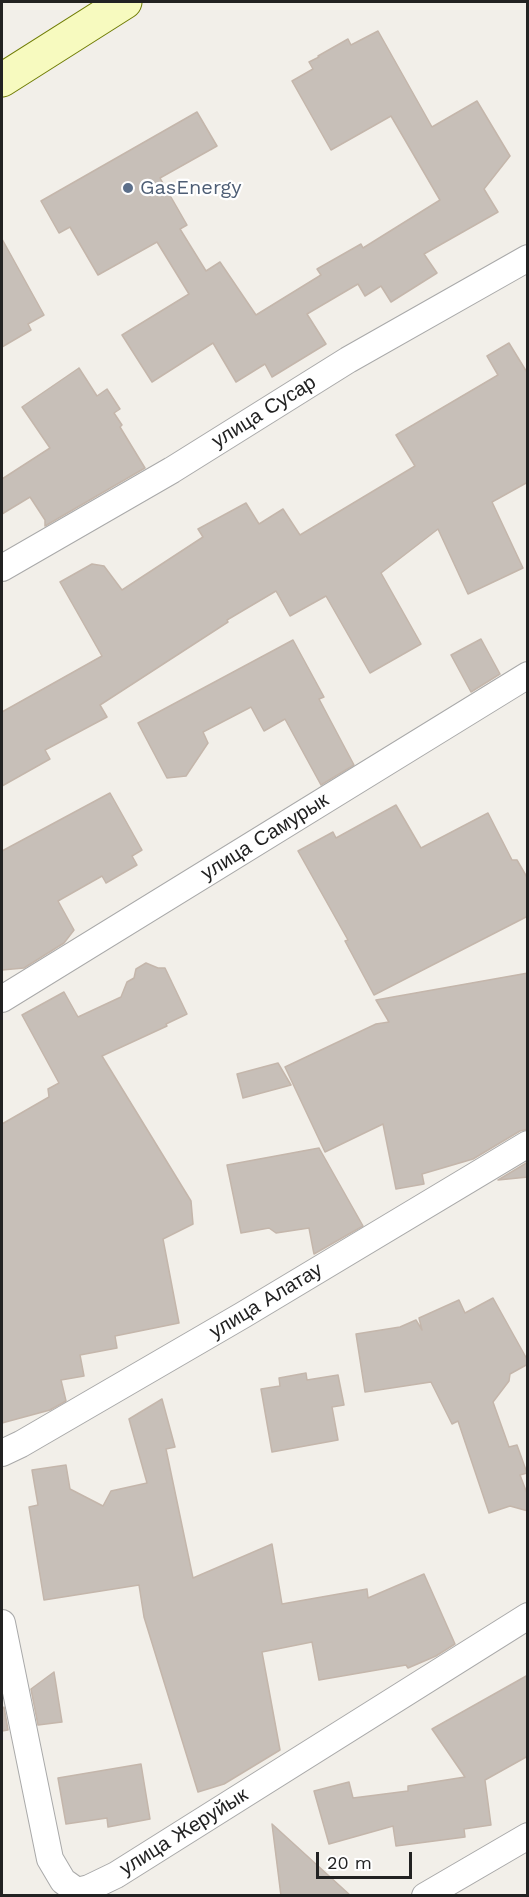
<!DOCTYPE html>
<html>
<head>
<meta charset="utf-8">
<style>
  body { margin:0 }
  #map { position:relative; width:529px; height:1897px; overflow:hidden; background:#f2efe9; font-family:"Work Sans",sans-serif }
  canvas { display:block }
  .frame { position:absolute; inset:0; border:3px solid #222; pointer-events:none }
  .scale { position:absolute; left:316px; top:1852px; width:96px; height:27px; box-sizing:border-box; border:3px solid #222; border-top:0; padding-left:8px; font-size:18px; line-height:21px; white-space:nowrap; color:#222; -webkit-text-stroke:4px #fff; paint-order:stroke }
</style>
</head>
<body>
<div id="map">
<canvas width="529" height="1897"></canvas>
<div class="frame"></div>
<div class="scale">20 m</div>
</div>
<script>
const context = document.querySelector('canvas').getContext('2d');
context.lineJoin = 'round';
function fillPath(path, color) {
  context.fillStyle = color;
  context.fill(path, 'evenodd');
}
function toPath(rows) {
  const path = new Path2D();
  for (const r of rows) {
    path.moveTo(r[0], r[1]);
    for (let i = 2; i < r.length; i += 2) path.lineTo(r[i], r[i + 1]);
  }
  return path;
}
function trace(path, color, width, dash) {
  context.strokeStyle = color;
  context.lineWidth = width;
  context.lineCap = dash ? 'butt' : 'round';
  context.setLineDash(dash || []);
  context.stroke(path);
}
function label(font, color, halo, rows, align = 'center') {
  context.font = font + ' "Work Sans",sans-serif';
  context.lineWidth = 4.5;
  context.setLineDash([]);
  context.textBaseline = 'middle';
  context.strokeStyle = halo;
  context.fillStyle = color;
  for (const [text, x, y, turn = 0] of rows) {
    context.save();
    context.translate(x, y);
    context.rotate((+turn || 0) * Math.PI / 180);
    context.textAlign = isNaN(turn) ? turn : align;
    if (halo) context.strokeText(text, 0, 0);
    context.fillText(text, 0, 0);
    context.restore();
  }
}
const building = toPath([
  [378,31,432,127,477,101,510,156,484,189,498,212,424,254,437,273,391,302,381,286,365,296,358,284,307,314,326,344,272,377,265,364,236,382,213,343,152,382,122,335,189,294,157,242,98,275,70,227,59,233,41,201,197,112,217,146,160,178,187,225,180,229,206,271,220,262,256,315,321,275,317,269,361,244,363,248,440,200,391,116,331,150,292,81,313,69,309,62,319,57,318,56,348,39,351,45,378,31],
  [2,239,44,315,28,324,31,330,2,347,2,239],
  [509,343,528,374,528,482,492,502,523,568,468,594,438,529,381,573,421,644,370,673,326,596,290,616,276,591,227,620,228,622,100,705,107,717,45,750,50,759,2,786,2,712,102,656,60,582,92,564,104,566,122,590,203,537,198,529,246,503,259,524,283,509,300,535,415,466,396,435,498,375,487,356,509,343],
  [79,368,97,396,107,389,120,409,114,413,122,425,120,427,145,468,45,526,45,520,30,497,2,514,2,479,50,448,22,407,79,368],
  [481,639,500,674,471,692,451,655,481,639],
  [293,640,324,697,319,699,354,765,321,785,285,719,264,731,251,707,203,732,208,743,186,776,167,778,138,723,293,640],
  [110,793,142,850,132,856,137,865,106,883,102,876,58,901,74,930,64,943,24,968,2,970,2,851,110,793],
  [396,805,421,848,488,813,512,860,517,860,528,879,528,916,374,995,345,941,348,940,298,851,333,832,336,838,396,805],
  [146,963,158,968,165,968,187,1014,166,1024,167,1026,102,1056,191,1201,193,1224,163,1239,179,1323,115,1336,117,1348,80,1355,84,1376,61,1380,66,1401,50,1410,2,1423,2,1124,49,1097,48,1089,59,1083,22,1015,64,992,78,1017,121,997,127,982,134,978,136,969,146,963],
  [528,973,528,1129,520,1131,473,1159,422,1174,424,1184,396,1189,383,1124,325,1152,285,1067,376,1024,389,1022,376,1000,528,973],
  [278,1063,291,1085,243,1098,237,1074,278,1063],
  [319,1148,363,1226,314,1254,309,1228,276,1233,269,1228,241,1233,227,1165,319,1148],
  [528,1162,528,1177,498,1180,528,1162],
  [493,1298,528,1361,528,1364,510,1374,509,1381,493,1402,509,1447,517,1445,527,1473,520,1475,528,1496,528,1511,510,1506,489,1513,458,1421,452,1424,431,1382,365,1392,356,1334,400,1327,416,1320,422,1330,419,1318,459,1300,465,1313,493,1298],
  [306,1373,307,1380,338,1375,344,1405,332,1407,338,1440,272,1452,261,1389,280,1386,279,1378,306,1373],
  [162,1399,175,1447,166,1449,193,1578,272,1544,282,1604,367,1589,368,1598,424,1574,455,1644,436,1656,408,1668,406,1665,319,1680,312,1642,262,1652,280,1750,224,1784,198,1792,144,1617,139,1585,44,1600,29,1507,38,1505,32,1470,66,1465,70,1489,103,1506,111,1491,147,1483,129,1419,162,1399],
  [54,1672,62,1722,38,1725,31,1689,54,1672],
  [528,1675,528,1756,485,1780,491,1825,464,1829,465,1837,396,1846,393,1826,329,1844,314,1791,349,1782,353,1798,408,1791,408,1786,465,1777,432,1729,528,1675],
  [4,1707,8,1730,2,1731,2,1709,4,1707],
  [141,1764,150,1819,108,1827,107,1818,66,1824,58,1778,141,1764],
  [272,1824,351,1896,281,1896,272,1824]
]);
fillPath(building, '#c7bfb8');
trace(building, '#c4b6ab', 1.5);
const street = toPath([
  [2,568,172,470,348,360,528,258],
  [2,999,528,675],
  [2,1453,21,1444,243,1315,528,1144],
  [2,1623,50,1859,63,1881,77,1891,89,1888,116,1875,528,1616],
  [425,1896,528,1836]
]);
const secondary = toPath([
  [2,80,125,2]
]);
trace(street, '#a9a9a9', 28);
trace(secondary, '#707d05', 35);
trace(street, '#fff', 26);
trace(secondary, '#f7fabf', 33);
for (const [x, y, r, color] of [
  [128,188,6,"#5c6f8a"]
]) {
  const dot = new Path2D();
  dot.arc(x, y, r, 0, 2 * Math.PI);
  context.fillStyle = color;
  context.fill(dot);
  trace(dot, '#fff', 2);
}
label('20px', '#4e5e75', '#fff', [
  ["GasEnergy",140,188]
], 'left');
label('20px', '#222', '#fff', [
  ["улица Сусар",264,412,-32],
  ["улица Самурык",265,837,-32],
  ["улица Алатау",266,1301,-31],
  ["улица Жеруйык",184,1832,-32]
]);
</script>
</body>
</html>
